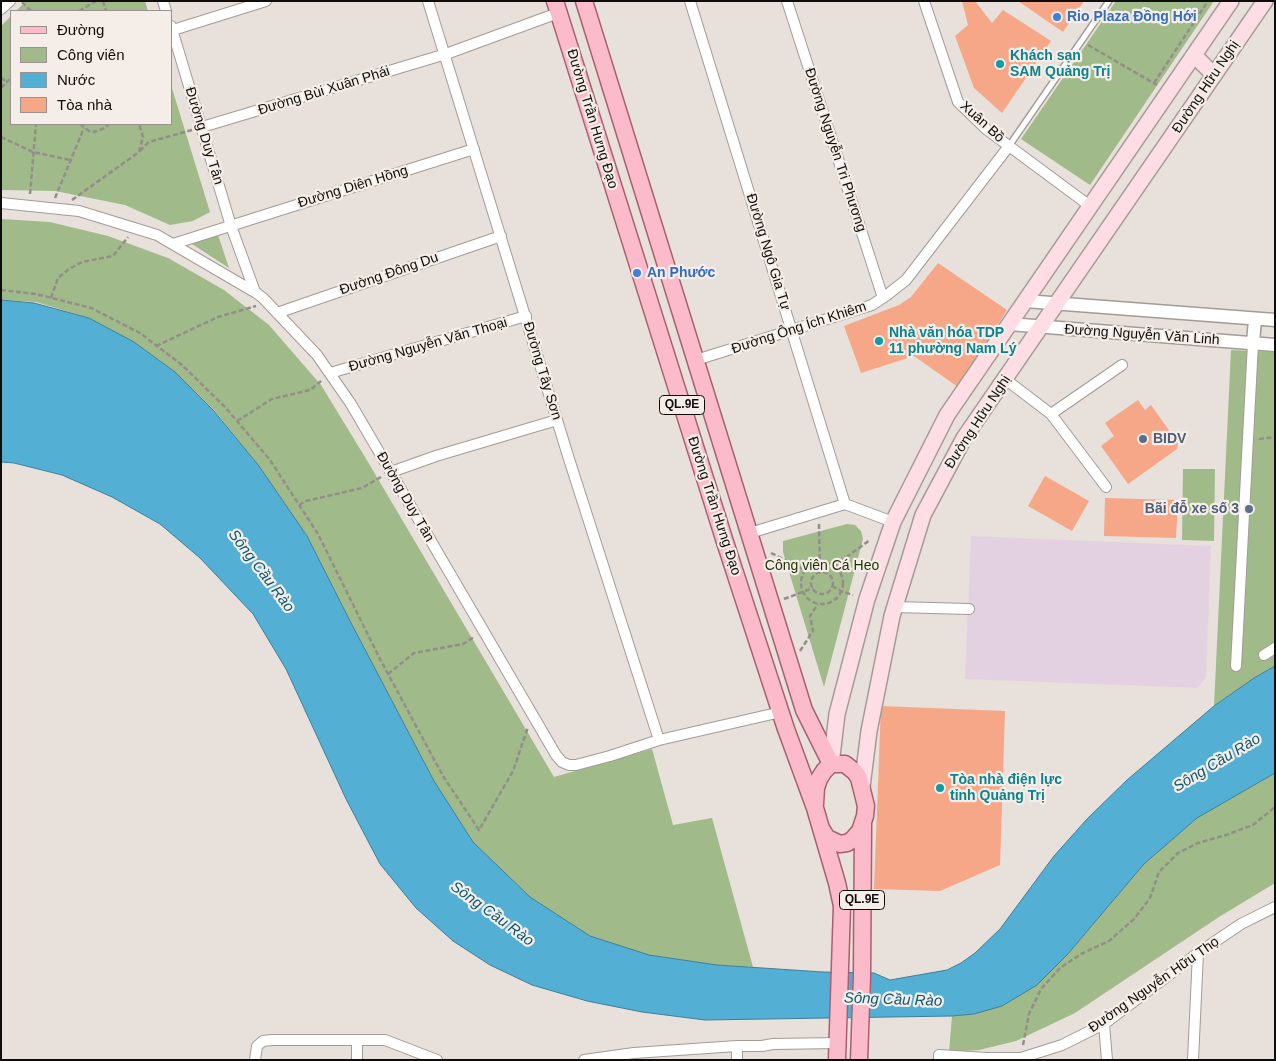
<!DOCTYPE html>
<html>
<head>
<meta charset="utf-8">
<style>
  body { margin:0 }
  #map { position:relative; width:1276px; height:1061px; overflow:hidden; background:#e8e0da; font-family:Helvetica,sans-serif }
  canvas { display:block }
  .frame { position:absolute; inset:0; border:2px solid #0f0d0b; pointer-events:none }
  .legend { position:absolute; left:10px; top:10px; width:162px; height:115px; box-sizing:border-box; background:#f5ede7; border:1px solid #99938f; margin:0; padding:6px 9px; list-style:none; font-size:15px; color:#0f0d0b }
  .legend li { display:flex; align-items:center; gap:10px; height:25px }
  .legend b { width:25px; border:1px solid #99938f }
</style>
</head>
<body>
<div id="map">
<canvas width="1276" height="1061"></canvas>
<div class="frame"></div>
<ul class="legend">
<li><b style="height:6px;background:#fcbbca"></b>Đường</li>
<li><b style="height:14px;background:#a0bb89"></b>Công viên</li>
<li><b style="height:14px;background:#53afd4"></b>Nước</li>
<li><b style="height:14px;background:#f5a787"></b>Tòa nhà</li>
</ul>
</div>
<script>
const context = document.querySelector('canvas').getContext('2d');
context.lineJoin = 'round';
function fillPath(path, color) {
  context.fillStyle = color;
  context.fill(path, 'evenodd');
}
function toPath(rows) {
  const path = new Path2D();
  for (const r of rows) {
    if (r.length === 3) {
      path.moveTo(r[0] + r[2], r[1]);
      path.arc(r[0], r[1], r[2], 0, 2 * Math.PI);
      continue;
    }
    path.moveTo(r[0], r[1]);
    for (let i = 2; i < r.length; i += 2) path.lineTo(r[i], r[i + 1]);
  }
  return path;
}
function trace(path, color, width, dash) {
  context.strokeStyle = color;
  context.lineWidth = width;
  context.lineCap = dash ? 'butt' : 'round';
  context.setLineDash(dash || []);
  context.stroke(path);
}
function label(font, color, halo, rows, align = 'center') {
  context.font = font + ' Helvetica,sans-serif';
  context.lineWidth = 4.5;
  context.setLineDash([]);
  context.textBaseline = 'middle';
  context.strokeStyle = halo;
  context.fillStyle = color;
  for (const [text, x, y, turn = 0] of rows) {
    context.save();
    context.translate(x, y);
    context.rotate((+turn || 0) * Math.PI / 180);
    context.textAlign = isNaN(turn) ? turn : align;
    if (halo) context.strokeText(text, 0, 0);
    context.fillText(text, 0, 0);
    context.restore();
  }
}
fillPath(toPath([
  [971,536,1211,546,1206,678,1197,688,965,679]
]), '#e3d1e2');
fillPath(toPath([
  [26,1,145,1,148,11,16,11],
  [1116,1,1214,1,1090,185,1021,139],
  [11,16,11,124,171,124,171,85,210,212,193,221,170,225,125,205,55,191,1,190,1,26],
  [1,219,50,222,108,236,168,258,224,290,269,325,321,385,368,462,554,777,652,749,673,825,712,818,753,967,717,965,649,955,590,936,530,897,473,842,434,781,350,621,307,536,259,466,215,411,175,372,134,342,89,318,36,302,1,300],
  [218,235,229,268,192,244],
  [1231,350,1275,352,1275,666,1254,678,1214,706],
  [1183,469,1215,469,1214,541,1182,540],
  [847,524,855,525,861,531,863,539,824,687,783,552,783,541],
  [1275,773,1275,883,1219,917,1075,1013,1016,1041,979,1050,949,1052,952,1016,974,1014,1067,955,1144,864,1197,818]
]), '#a0bb89');
const water = toPath([
  [1,300,34,303,89,318,134,342,175,372,214,411,259,466,307,536,350,621,434,781,473,842,530,897,590,936,649,955,717,965,823,972,874,973,890,980,947,970,961,963,975,953,1000,929,1054,856,1087,819,1127,780,1214,706,1254,678,1275,666,1275,773,1197,818,1144,864,1067,955,1037,985,1002,1006,974,1014,952,1016,705,1020,642,1012,587,1001,532,985,490,965,453,941,416,908,380,864,346,799,286,669,253,614,200,558,160,524,112,497,62,475,14,463,1,462,1,300]
]);
fillPath(water, '#53afd4');
trace(water, '#3f7e98', 1);
fillPath(toPath([
  [962,1,975,1,992,23,1003,10,1051,41,1002,113,974,88,955,36,968,25],
  [1018,1,1084,1,1063,32],
  [938,263,1007,310,958,387,914,356,861,373,844,326,899,305,911,297],
  [1138,400,1145,410,1151,405,1178,443,1177,449,1128,484,1101,446,1114,436,1105,423],
  [1045,476,1089,501,1072,531,1028,506],
  [1105,498,1178,500,1176,538,1104,536],
  [881,706,1005,711,1000,865,940,891,874,889]
]), '#f5a787');
const service = toPath([
  [1009,146,1109,1]
]);
const minor = toPath([
  [163,1,166,11],
  [428,1,569,459,659,740],
  [690,1,845,504],
  [787,1,883,298],
  [924,1,958,102,986,129,1090,206],
  [1,9,10,1],
  [171,26,231,226,255,292,263,298,317,355,351,404,556,755,562,762,569,765,576,765,610,756,659,740,781,712],
  [173,30,266,1],
  [202,127,446,54,558,13],
  [1,203,79,211,157,235,258,294],
  [173,244,474,149],
  [277,313,501,236],
  [696,360,872,305,887,295,906,280,1009,146],
  [330,373,526,316],
  [1005,379,1051,414,1106,487],
  [1051,414,1122,365],
  [391,472,436,456,557,420],
  [750,533,845,504,893,522],
  [895,607,969,609],
  [1264,655,1275,648],
  [1236,666,1253,343],
  [1104,1024,1107,1060],
  [255,1060,257,1046,263,1041,272,1040,385,1040,437,1060],
  [357,1060,357,1040],
  [584,1060,634,1053,737,1046,762,1046,773,1044,838,1043],
  [737,1060,737,1046],
  [939,1060,939,1055,987,1058,1021,1058,1062,1045,1104,1024,1198,953,1241,924,1275,907],
  [1193,1060,1198,953]
]);
const tertiary = toPath([
  [1025,301,1275,320],
  [1009,324,1275,345],
  [1253,343,1255,319]
]);
const secondary = toPath([
  [1194,55,1214,75],
  [831,764,837,714,867,599,893,522,947,415,1231,1],
  [862,787,869,731,892,616,923,515,964,438,1265,1]
]);
const primary = toPath([
  [555,1,725,542,786,729,815,808,837,883,842,906,837,1060],
  [584,1,804,710,831,764],
  [815,804,816,788,819,779,824,771,831,764,845,764,855,772,859,778,866,806,865,816,860,831,852,840,847,843,840,844,827,838,822,830],
  [859,1060,862,976,863,824]
]);
trace(service, '#a39b96', 8);
trace(minor, '#a39b96', 12);
trace(tertiary, '#a39b96', 15);
trace(secondary, '#a39b96', 18);
trace(primary, '#a86070', 19);
trace(toPath([
  [103,1,106,11],
  [22,2,31,11],
  [79,11,96,1],
  [1088,45,1157,85],
  [1,78,7,82],
  [1154,83,1208,1],
  [1,88,11,78],
  [80,124,89,131,94,132,105,128,109,124],
  [1,137,33,152,70,160],
  [140,151,149,142,192,130],
  [30,194,36,124],
  [55,198,84,128],
  [72,200,139,152,143,137,139,124],
  [1,290,36,294,91,308,140,333,182,365,225,407,270,460,318,534,380,659,443,776,479,830,513,771,528,727],
  [51,298,58,278,69,269,82,262,113,256,128,237],
  [156,346,218,317,256,306],
  [237,421,272,399,310,390,321,381],
  [1259,439,1275,437],
  [299,505,306,501,362,488,381,477],
  [819,524,820,572],
  [771,553,805,570],
  [822,583,21],
  [834,566,870,540],
  [822,583,11],
  [832,586,841,591,853,595],
  [784,599,813,588],
  [800,651,813,631,810,616,818,604],
  [388,674,414,653,463,644,474,637],
  [1023,1045,1029,1014,1041,989,1060,968,1081,954,1109,941,1134,919,1150,898,1159,872,1178,853,1198,843,1226,835,1253,825,1275,807]
]), '#938e89', 2.5, [5, 2.5]);
trace(service, '#fff', 5);
trace(minor, '#fff', 10);
trace(tertiary, '#fff', 12);
trace(secondary, '#fedde5', 15);
trace(primary, '#fcbbca', 16);
for (const [x, y, r, color] of [
  [1057,17,5,"#3f7fe0"],
  [1000,64,5,"#0f9aa8"],
  [637,273,5,"#3f7fe0"],
  [879,341,5,"#0f9aa8"],
  [1143,439,5,"#5c6f8a"],
  [1249,509,5,"#5c6f8a"],
  [940,788,5,"#0f9aa8"]
]) {
  const dot = new Path2D();
  dot.arc(x, y, r, 0, 2 * Math.PI);
  context.fillStyle = color;
  context.fill(dot);
  trace(dot, '#f5ede7', 2);
}
for (const [x, y, w] of [
  [682,405,45],
  [862,900,45]
]) {
  const box = new Path2D();
  box.roundRect(x - w / 2, y - 9.5, w, 19, 4);
  context.fillStyle = '#f5ede7';
  context.fill(box);
  trace(box, '#0f0d0b', 1);
}
label('bold 12px', '#0f0d0b', null, [
  ["QL.9E",682,405],
  ["QL.9E",862,900]
]);
label('bold 14px', '#366cbe', '#f5ede7', [
  ["Rio Plaza Đồng Hới",1067,17],
  ["An Phước",647,273]
], 'left');
label('bold 14px', '#0d838f', '#f5ede7', [
  ["Khách sạn",1010,56],
  ["SAM Quảng Trị",1010,72],
  ["Nhà văn hóa TDP",889,333],
  ["11 phường Nam Lý",889,349],
  ["Tòa nhà điện lực",950,780],
  ["tỉnh Quảng Trị",950,796]
], 'left');
label('14px', '#0f0d0b', '#f5ede7', [
  ["Đường Hữu Nghị",1206,87,-56],
  ["Đường Bùi Xuân Phái",324,91,-17],
  ["Đường Trần Hưng Đạo",592,119,73],
  ["Xuân Bồ",982,122,42],
  ["Đường Duy Tân",204,136,73],
  ["Đường Nguyễn Tri Phương",835,150,72],
  ["Đường Diên Hồng",353,187,-17],
  ["Đường Ngô Gia Tự",768,252,73],
  ["Đường Đông Du",389,274,-19],
  ["Đường Ông Ích Khiêm",799,328,-18],
  ["Đường Nguyễn Văn Linh",1142,335,4],
  ["Đường Nguyễn Văn Thoại",428,345,-16],
  ["Đường Tây Sơn",542,371,73],
  ["Đường Hữu Nghị",978,422,-57],
  ["Đường Duy Tân",405,497,60],
  ["Đường Trần Hưng Đạo",714,506,72],
  ["Đường Nguyễn Hữu Thọ",1154,985,-35]
]);
label('bold 14px', '#4e5e75', '#f5ede7', [
  ["BIDV",1153,439],
  ["Bãi đỗ xe số 3",1239,509,"right"]
], 'left');
label('14px', '#1c3200', '#f5ede7', [
  ["Công viên Cá Heo",822,566]
]);
label('italic 15px', '#0a5771', '#f5ede7', [
  ["Sông Cầu Rào",261,571,53],
  ["Sông Cầu Rào",1217,763,-31],
  ["Sông Cầu Rào",492,914,36],
  ["Sông Cầu Rào",893,1000,2]
]);
</script>
</body>
</html>
